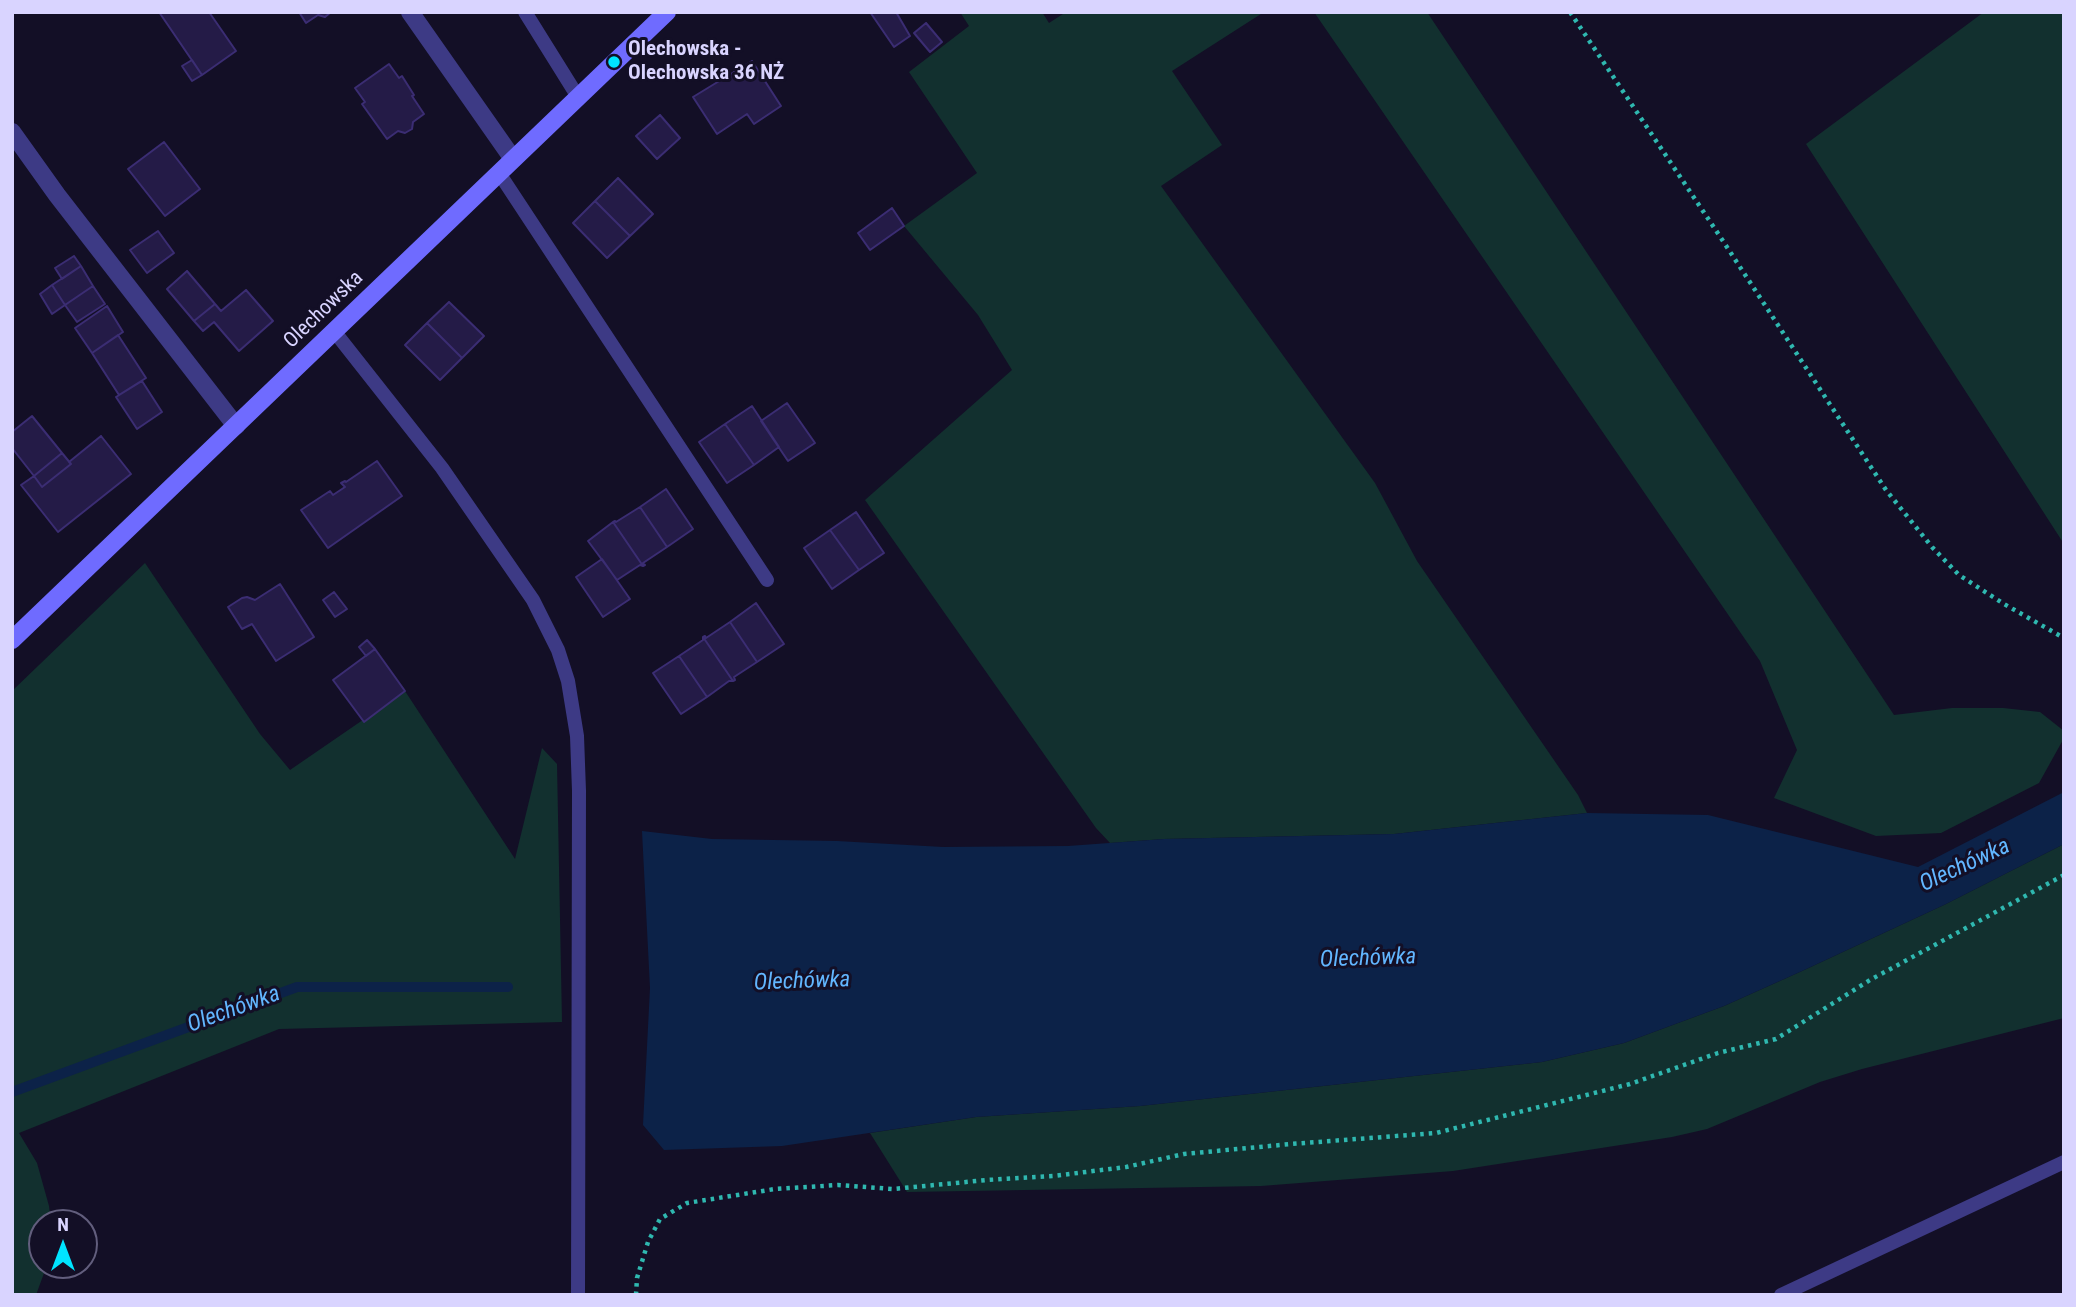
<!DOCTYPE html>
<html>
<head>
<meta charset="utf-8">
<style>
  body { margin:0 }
  #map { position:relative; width:2076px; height:1307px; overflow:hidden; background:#130f26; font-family:"Roboto Condensed",sans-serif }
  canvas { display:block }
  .frame { position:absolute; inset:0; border:14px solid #d9d4ff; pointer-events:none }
  .north { position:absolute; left:28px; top:1209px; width:70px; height:70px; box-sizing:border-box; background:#130f26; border:2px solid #625e7d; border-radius:50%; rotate:0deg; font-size:19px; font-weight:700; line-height:28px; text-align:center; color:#d9d4ff }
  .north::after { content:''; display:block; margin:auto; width:24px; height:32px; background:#00e5ff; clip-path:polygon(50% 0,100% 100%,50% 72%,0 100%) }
</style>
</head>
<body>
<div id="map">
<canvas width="2076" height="1307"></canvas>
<div class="frame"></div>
<div class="north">N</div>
</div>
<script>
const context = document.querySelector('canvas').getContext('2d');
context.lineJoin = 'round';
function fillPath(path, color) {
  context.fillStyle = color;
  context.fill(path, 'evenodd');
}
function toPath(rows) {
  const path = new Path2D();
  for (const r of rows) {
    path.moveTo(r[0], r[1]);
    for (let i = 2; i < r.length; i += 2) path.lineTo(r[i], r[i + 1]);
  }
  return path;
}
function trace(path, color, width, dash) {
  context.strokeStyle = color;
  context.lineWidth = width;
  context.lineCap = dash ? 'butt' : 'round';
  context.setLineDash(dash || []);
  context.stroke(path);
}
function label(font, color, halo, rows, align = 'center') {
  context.font = font + ' "Roboto Condensed",sans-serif';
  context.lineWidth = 6;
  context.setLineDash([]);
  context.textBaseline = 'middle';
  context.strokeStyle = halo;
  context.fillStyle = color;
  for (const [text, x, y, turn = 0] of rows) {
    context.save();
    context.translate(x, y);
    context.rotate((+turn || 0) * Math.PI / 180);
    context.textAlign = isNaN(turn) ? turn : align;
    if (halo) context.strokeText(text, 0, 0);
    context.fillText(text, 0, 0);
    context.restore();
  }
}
fillPath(toPath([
  [960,12,1042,12,1049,23,1066,12,1264,12,1172,71,1222,145,1161,186,1375,483,1417,561,1578,795,1587,813,1394,834,1164,839,1110,843,1096,828,865,500,1012,370,978,315,904,226,977,173,909,72,969,26],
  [1314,12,1427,12,1894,715,1952,708,2003,708,2040,712,2064,731,2064,738,2039,783,1941,833,1876,836,1774,798,1797,750,1760,661],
  [1984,12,2064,12,2064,544,1806,144],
  [145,563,260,734,290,770,405,691,515,859,542,748,557,764,562,1022,279,1029,19,1133,37,1163,49,1206,51,1223,42,1223,42,1265,47,1265,36,1295,12,1295,12,691],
  [2064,844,2064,1018,1862,1069,1820,1082,1707,1129,1672,1137,1453,1171,1261,1186,907,1192,870,1133,976,1117,1140,1106,1542,1062,1624,1043,1724,1006,1802,971,1946,904]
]), '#12302f');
fillPath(toPath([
  [2064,792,2064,844,1946,904,1802,971,1724,1006,1624,1043,1542,1062,1140,1106,976,1117,782,1146,664,1150,643,1125,650,988,642,831,712,839,837,841,943,847,1068,846,1164,839,1394,834,1587,813,1708,815,1918,867]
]), '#0c2248');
trace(toPath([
  [12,1092,297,987,508,987]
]), '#0c2248', 10);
const building = toPath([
  [159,12,209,12,236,51,202,75,159,12],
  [299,12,331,12,325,17,318,15,306,23,299,12],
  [870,12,896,12,910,36,894,47,870,12],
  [926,23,942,42,930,52,914,33,926,23],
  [192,60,202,75,192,81,182,66,192,60],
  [752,61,781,106,754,124,747,114,717,134,693,97,752,61],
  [389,64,399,78,402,76,414,95,412,96,424,114,413,122,412,129,405,133,398,131,387,139,362,104,365,102,355,88,389,64],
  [660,115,680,138,657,159,636,136,660,115],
  [164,142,200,189,165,216,128,169,164,142],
  [618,178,653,214,630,236,595,201,618,178],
  [595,201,630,236,607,258,573,223,595,201],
  [892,208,904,226,870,250,858,233,892,208],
  [158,231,174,253,147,273,130,250,158,231],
  [74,256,81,266,62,279,55,268,74,256],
  [81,266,93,286,65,305,52,285,81,266],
  [187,271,215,304,194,321,167,289,187,271],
  [52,285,65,305,52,314,40,294,52,285],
  [93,286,105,304,77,322,65,305,93,286],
  [246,290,273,321,239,351,214,322,203,331,194,321,215,304,221,311,246,290],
  [449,302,484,336,462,358,427,323,449,302],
  [107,306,123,332,92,353,75,328,107,306],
  [427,323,462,358,440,380,405,345,427,323],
  [118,335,146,378,119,395,92,353,118,335],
  [142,381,162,412,137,429,116,397,142,381],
  [787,403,815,443,788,461,761,421,787,403],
  [752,406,779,447,754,465,725,424,752,406],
  [32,416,62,453,34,476,12,448,12,432,32,416],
  [725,424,754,465,727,483,699,442,725,424],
  [101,436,131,474,58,532,21,485,34,476,42,487,71,464,69,462,101,436],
  [62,453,71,464,42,487,34,476,62,453],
  [377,461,402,496,328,548,301,510,330,491,333,495,345,487,341,483,345,481,346,482,377,461],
  [666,489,693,529,667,547,640,507,666,489],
  [640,507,667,547,643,563,645,565,643,566,613,522,615,521,616,522,640,507],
  [856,512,884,553,859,570,830,530,856,512],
  [613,522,643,566,640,565,617,580,588,541,613,522],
  [830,530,859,570,832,589,804,548,830,530],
  [602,559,630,599,603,617,576,577,602,559],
  [280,584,314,637,276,661,252,624,242,629,228,607,242,598,247,597,255,600,280,584],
  [334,592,347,609,335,617,323,600,334,592],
  [756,603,784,644,757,662,730,622,756,603],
  [730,622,757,662,734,677,735,680,733,681,703,637,705,636,706,638,730,622],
  [703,637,733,681,729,681,707,697,679,656,703,640,703,637],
  [367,640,375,649,366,656,359,647,367,640],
  [375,649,405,691,364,722,333,680,375,649],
  [679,656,707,697,681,714,653,673,679,656]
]);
fillPath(building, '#241b47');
trace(building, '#3b2d73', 2);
trace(toPath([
  [1570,12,1721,238,1886,490,1932,547,1959,575,2004,604,2064,638],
  [636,1295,637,1278,648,1242,660,1219,687,1203,775,1189,838,1185,893,1189,987,1180,1053,1176,1126,1167,1184,1154,1291,1144,1436,1133,1630,1084,1718,1053,1776,1039,1870,980,2064,875]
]), '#2fb8b0', 4.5, [3.5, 5]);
trace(toPath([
  [525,12,578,97],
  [499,173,767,580],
  [334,331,442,468,533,600,558,650,568,681,577,736,579,791,578,1295],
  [1781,1295,2064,1162]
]), '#3d3a85', 14);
trace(toPath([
  [410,12,513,159],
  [12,132,57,195,236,426]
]), '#3d3a85', 18);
trace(toPath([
  [12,640,667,12]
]), '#6f6bff', 18);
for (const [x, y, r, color] of [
  [614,62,7,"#00e5ff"]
]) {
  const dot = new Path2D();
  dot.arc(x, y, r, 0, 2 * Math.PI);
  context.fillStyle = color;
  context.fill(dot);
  trace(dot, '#130f26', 2.5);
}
label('bold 21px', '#d9d4ff', '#130f26', [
  ["Olechowska -",628,50],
  ["Olechowska 36 NŻ",628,74]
], 'left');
label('21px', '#d9d4ff', '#130f26', [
  ["Olechowska",324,310,-44]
]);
label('italic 23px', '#62b6ff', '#130f26', [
  ["Olechówka",1965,866,-25],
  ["Olechówka",1368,959,-2],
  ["Olechówka",802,982,-2],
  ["Olechówka",234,1010,-20]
]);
</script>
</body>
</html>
